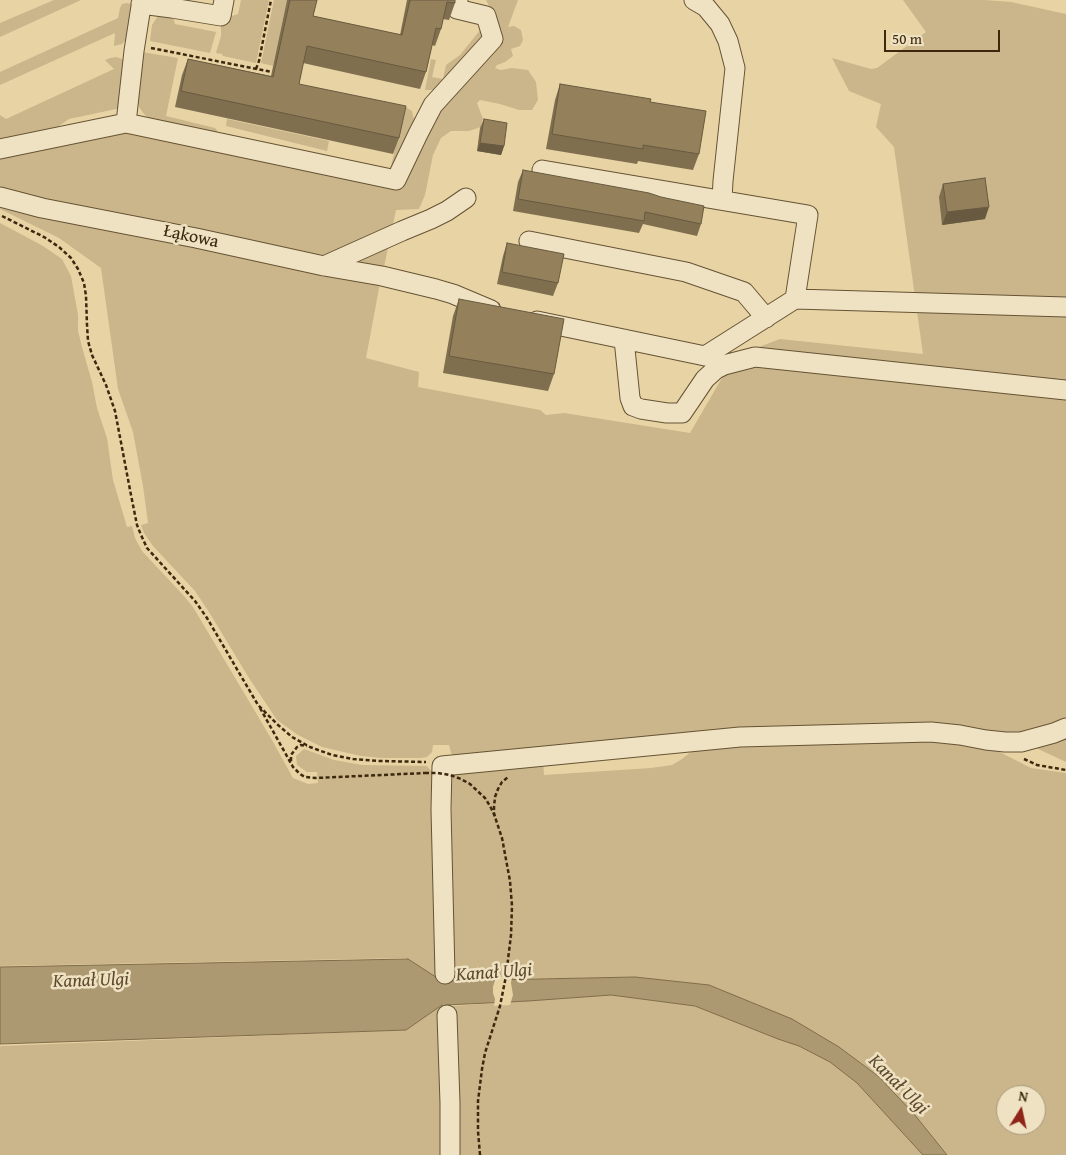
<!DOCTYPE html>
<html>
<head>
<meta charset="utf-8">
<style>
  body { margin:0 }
  #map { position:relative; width:1066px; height:1155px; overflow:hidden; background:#e7d3a3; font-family:"Gentium Book Plus",serif }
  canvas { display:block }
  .north { position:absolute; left:996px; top:1085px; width:50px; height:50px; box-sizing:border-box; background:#efe2c3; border:1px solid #a7987b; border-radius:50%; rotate:10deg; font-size:14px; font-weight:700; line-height:20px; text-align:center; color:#3b280f }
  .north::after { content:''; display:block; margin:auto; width:18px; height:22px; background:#8f2418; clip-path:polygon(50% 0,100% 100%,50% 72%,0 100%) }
  .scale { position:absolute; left:884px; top:30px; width:116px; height:22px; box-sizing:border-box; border:2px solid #3b280f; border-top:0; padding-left:6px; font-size:15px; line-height:18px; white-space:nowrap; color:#3b280f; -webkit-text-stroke:4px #efe2c3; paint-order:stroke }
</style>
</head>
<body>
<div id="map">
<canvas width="1066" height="1155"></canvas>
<div class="north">N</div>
<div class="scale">50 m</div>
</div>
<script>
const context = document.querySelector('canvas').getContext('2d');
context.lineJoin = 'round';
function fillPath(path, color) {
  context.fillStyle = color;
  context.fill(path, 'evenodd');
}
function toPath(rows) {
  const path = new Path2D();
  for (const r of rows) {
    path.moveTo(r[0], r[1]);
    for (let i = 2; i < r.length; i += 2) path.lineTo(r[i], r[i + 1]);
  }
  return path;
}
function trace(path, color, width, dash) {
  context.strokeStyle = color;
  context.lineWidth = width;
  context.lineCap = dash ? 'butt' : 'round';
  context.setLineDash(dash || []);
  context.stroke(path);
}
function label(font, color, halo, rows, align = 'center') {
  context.font = font + ' "Gentium Book Plus",serif';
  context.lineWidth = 5;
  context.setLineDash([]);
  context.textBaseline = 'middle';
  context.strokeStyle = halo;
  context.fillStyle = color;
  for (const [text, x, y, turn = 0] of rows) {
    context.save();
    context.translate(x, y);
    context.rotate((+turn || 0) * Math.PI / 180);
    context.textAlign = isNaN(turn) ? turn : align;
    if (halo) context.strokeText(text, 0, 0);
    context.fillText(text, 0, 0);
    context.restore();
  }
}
fillPath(toPath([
  [54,0,81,0,0,37,0,23],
  [241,0,269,0,256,63,223,56,222,54,216,53,221,36,221,23,226,18,238,14],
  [274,0,287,0,273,66,261,63],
  [486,0,518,0,508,27,514,26,521,30,523,40,520,46,511,49,513,56,505,62,497,65,495,68,501,70,512,68,528,70,536,82,538,100,532,110,519,110,500,104,480,100,477,103,483,119,481,127,469,131,451,131,441,138,433,155,425,195,419,209,396,210,384,267,53,202,0,189,0,156,125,132,388,187,428,118,464,81,495,17],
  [903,0,985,0,1011,2,1066,14,1066,762,1017,739,901,724,456,757,451,753,449,745,433,745,432,752,427,757,421,758,382,758,361,756,322,747,298,735,277,720,249,678,209,612,195,591,153,546,144,533,141,525,148,523,143,486,133,432,118,389,101,268,59,238,0,209,0,204,380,283,366,358,419,372,418,387,540,410,546,415,564,413,690,433,726,371,751,350,780,339,923,354,894,147,876,127,881,104,849,91,832,58,871,69,877,68,926,32],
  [127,3,131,4,133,8,129,36,122,44,114,46,115,33,0,85,0,72,118,18,120,8,122,4],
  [160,13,172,14,175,24,216,32,210,53,150,41,152,25],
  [481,29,485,35,436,90,425,90,431,59,436,60,432,77,443,79,446,65,460,55],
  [142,52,178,58,166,116,215,128,217,130,216,135,150,120,144,114,139,107,138,101],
  [116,57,122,59,126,64,121,108,69,119,56,128,0,141,0,115,6,119,114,69,105,60,110,58],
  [404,106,412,111,414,119,393,166,391,167],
  [227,119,329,141,327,151,226,126],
  [0,223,43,246,62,259,71,276,78,315,78,331,82,347,92,382,97,408,107,438,113,480,127,527,132,526,135,538,142,551,184,596,193,607,272,740,293,778,308,784,318,783,317,772,307,772,297,765,296,756,304,749,334,760,362,765,427,766,432,772,433,777,432,818,435,964,436,970,442,981,406,958,0,966],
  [899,736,980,742,1031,768,1066,773,1066,1155,947,1155,914,1114,878,1076,839,1047,709,985,635,977,453,980,451,774,543,761,544,775,651,768,672,765,682,759,692,751,703,744],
  [1006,1095,1036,1095,1036,1125,1006,1125],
  [611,995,695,1006,778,1039,799,1046,830,1062,857,1083,923,1155,460,1155,453,1006],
  [443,1004,442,1007,439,1010,438,1014,442,1091,444,1155,0,1155,0,1046,406,1030]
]), '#cab68a');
const water = toPath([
  [408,959,442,981,635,977,709,985,792,1019,839,1047,878,1076,914,1114,947,1155,923,1155,857,1083,830,1062,799,1046,778,1039,695,1006,611,995,528,1001,446,1005,442,1007,442,1005,406,1030,0,1044,0,967,408,959]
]);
fillPath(water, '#ad9971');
trace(water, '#7f6c4a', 1);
fillPath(toPath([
  [498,977,512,977,511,983,513,995,510,1005,494,1006,495,999,493,993,493,987,495,980]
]), '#e7d3a3');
const minor = toPath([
  [694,0,706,7,720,24,728,41,735,68,723,181,722,200],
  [141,4,172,8,221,16,224,0],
  [126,123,396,180,418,134,433,105,493,39,486,16,457,9,458,0],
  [0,149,126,123,134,51,142,0],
  [0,197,42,208,196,238,324,266,382,276,436,289,453,294,491,310],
  [529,241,686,272,744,292,766,318],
  [324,266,402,231,431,219,447,211,466,198],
  [795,299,1066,307],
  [537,321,705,356,795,299,808,215,542,170],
  [624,339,630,398,633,406,641,409,667,413,682,413,705,379,716,369,724,365,755,357,1066,390],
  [445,974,441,809,442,766,740,737,931,732,960,735,986,740,1005,742,1021,742,1054,733,1066,728],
  [447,1015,450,1103,450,1155]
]);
trace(minor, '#665334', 21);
trace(toPath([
  [151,48,272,72],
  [256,69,259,61,271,0],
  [2,216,44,237,59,247,71,258,78,269,84,283,86,296,87,325,88,341,92,355,106,385,115,411,131,495,137,525,141,535,147,548,195,601,207,618,258,705,278,725,292,737,310,747,332,755,353,759,380,761,426,762],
  [260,708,293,767,300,774,305,777,316,778,425,773],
  [1024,759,1037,765,1066,770],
  [291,761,291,755,297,747,301,745,307,746],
  [480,1155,478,1131,478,1101,482,1069,485,1053,500,1006,506,976,511,935,512,906,510,881,502,838,494,814,494,807,495,797,498,789,502,782,508,777]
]), '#3b280f', 2.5, [4, 2.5]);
trace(minor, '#efe2c3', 19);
trace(toPath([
  [425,773,438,773,450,775,461,779,470,784,485,798,490,806,495,816]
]), '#3b280f', 2.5, [4, 2.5]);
fillPath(toPath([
  [287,0,317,0,313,16,400,35,407,0,455,0,455,3,449,20,443,19,441,29,435,46,432,45,426,72,420,89,303,63,299,84,399,138,393,154,175,107,182,75,188,59,271,76],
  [560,84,650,102,699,154,693,170,638,161,637,164,546,149,555,100],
  [484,119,504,146,501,155,477,151,480,128],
  [523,170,701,224,697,236,643,224,639,233,513,211,518,182],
  [943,184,985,219,942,225,939,197],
  [507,243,558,283,553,296,497,284,503,256],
  [459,299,554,374,548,391,443,373,453,316]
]), '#7f6f4f');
fillPath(toPath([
  [480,143,504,146,501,155,477,151],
  [989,207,985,219,942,225,947,212]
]), '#685a40');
const building = toPath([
  [290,0,317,0,313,16,402,35,410,0,455,0,455,3,447,2,441,29,436,28,426,72,307,46,299,84,406,106,399,138,181,91,188,59,273,77,290,0],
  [560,84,651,99,650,102,706,111,699,154,643,145,643,149,552,134,560,84],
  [484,119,507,123,504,146,480,143,484,119],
  [523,170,649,193,661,197,704,206,701,224,645,212,644,221,518,199,523,170],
  [985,178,989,207,947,212,943,184,985,178],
  [507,243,564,254,558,283,502,272,507,243],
  [459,299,564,319,554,374,449,356,459,299]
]);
fillPath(building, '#94815c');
trace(building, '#685a40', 1);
label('18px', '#3b280f', '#efe2c3', [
  ["Łąkowa",191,237,12]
]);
label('italic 19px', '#5d4a2c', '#efe2c3', [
  ["Kanał Ulgi",494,973,-4],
  ["Kanał Ulgi",91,981,-2],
  ["Kanał Ulgi",898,1085,45]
]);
</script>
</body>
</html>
